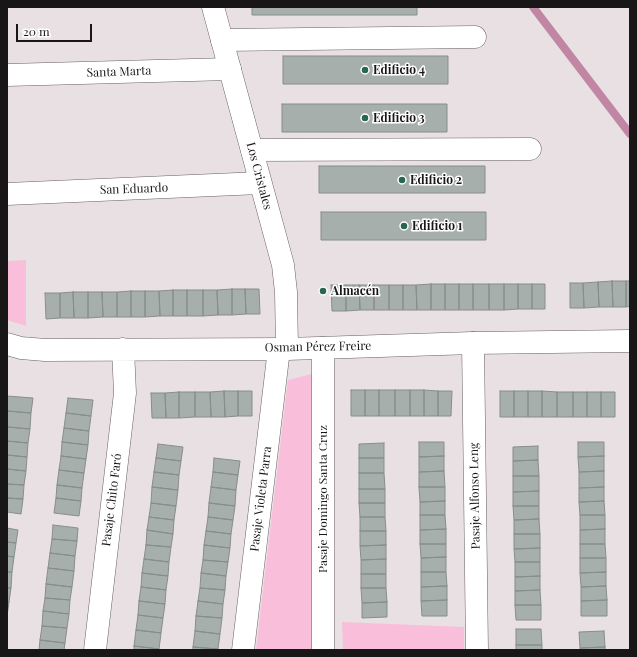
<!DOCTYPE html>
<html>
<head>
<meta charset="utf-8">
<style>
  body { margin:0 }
  #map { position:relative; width:637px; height:657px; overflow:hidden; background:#e9e0e4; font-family:"Playfair Display",serif }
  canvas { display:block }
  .frame { position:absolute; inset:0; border:8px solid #191617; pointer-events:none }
  .scale { position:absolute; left:16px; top:24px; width:76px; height:18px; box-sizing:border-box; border:2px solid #191617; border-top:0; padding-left:5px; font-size:12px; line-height:14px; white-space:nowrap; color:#191617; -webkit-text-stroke:3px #fff; paint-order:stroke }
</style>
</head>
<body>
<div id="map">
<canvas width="637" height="657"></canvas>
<div class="frame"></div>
<div class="scale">20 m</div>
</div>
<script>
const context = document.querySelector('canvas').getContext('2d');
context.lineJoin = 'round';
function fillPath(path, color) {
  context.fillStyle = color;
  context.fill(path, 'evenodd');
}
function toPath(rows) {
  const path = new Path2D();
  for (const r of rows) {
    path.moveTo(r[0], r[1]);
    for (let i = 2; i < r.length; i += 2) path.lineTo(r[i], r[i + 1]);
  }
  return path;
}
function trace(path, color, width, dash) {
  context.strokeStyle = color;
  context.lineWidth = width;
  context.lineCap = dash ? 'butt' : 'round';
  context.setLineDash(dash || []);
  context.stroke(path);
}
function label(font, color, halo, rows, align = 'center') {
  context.font = font + ' "Playfair Display",serif';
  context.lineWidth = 3;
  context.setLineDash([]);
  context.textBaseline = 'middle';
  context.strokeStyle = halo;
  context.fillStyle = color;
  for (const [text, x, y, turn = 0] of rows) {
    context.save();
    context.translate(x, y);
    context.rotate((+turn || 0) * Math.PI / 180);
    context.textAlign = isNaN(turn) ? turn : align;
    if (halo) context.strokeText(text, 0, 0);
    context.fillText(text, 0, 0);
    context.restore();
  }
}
fillPath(toPath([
  [26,260,26,326,7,320,7,261],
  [312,374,313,650,256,650,288,380],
  [342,622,464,627,464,650,343,650]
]), '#f8beda');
trace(toPath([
  [533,7,630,134]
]), '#c086a3', 8);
const building = toPath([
  [252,7,417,7,417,15,252,15,252,7],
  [283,56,448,56,448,84,283,84,283,56],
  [282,104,447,104,447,132,282,132,282,104],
  [319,166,485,166,485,193,319,193,319,166],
  [321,212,486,212,486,240,321,240,321,212],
  [612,281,613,307,599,307,598,282,612,281],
  [612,281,626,281,626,307,613,307,612,281],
  [626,281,630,281,630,306,626,307,626,281],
  [598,282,599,307,584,308,583,283,598,282],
  [570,283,583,283,584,308,570,308,570,283],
  [431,284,431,310,417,310,416,285,431,284],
  [431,284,445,284,445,310,431,310,431,284],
  [445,284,459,284,459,310,445,310,445,284],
  [459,284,473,284,473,310,459,310,459,284],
  [473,284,489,284,489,310,473,310,473,284],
  [489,284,504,284,504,310,489,310,489,284],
  [504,284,518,284,518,309,504,310,504,284],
  [518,284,532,284,532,309,518,309,518,284],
  [532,284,545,284,545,309,532,309,532,284],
  [331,285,346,285,346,311,332,311,331,285],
  [346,285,359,285,360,310,346,311,346,285],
  [359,285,374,285,374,310,360,310,359,285],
  [374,285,389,285,389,310,374,310,374,285],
  [389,285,403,285,403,310,389,310,389,285],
  [403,285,416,285,417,310,403,310,403,285],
  [232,289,245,289,246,314,232,315,232,289],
  [232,289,232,315,218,315,217,290,232,289],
  [245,289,259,289,260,314,246,314,245,289],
  [173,290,187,290,187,316,173,316,173,290],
  [173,290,173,316,160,316,159,291,173,290],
  [187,290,203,290,203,316,187,316,187,290],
  [203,290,217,290,218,315,203,316,203,290],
  [131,291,145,291,145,317,131,317,131,291],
  [131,291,131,317,117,317,117,292,131,291],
  [145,291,159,291,160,316,145,317,145,291],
  [73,292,88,292,88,318,74,318,73,292],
  [73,292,74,318,60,318,60,293,73,292],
  [88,292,102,292,103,317,88,318,88,292],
  [102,292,117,292,117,317,103,317,102,292],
  [45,293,60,293,60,318,46,319,45,293],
  [351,390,365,390,365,416,351,416,351,390],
  [365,390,379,390,379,416,365,416,365,390],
  [379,390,395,390,395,416,379,416,379,390],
  [395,390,410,390,410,416,395,416,395,390],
  [410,390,424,390,424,416,410,416,410,390],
  [424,390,438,391,438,416,424,416,424,390],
  [224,391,238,391,238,416,225,417,224,391],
  [224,391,225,417,211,417,210,392,224,391],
  [238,391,252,391,252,416,238,416,238,391],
  [438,391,452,391,451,416,438,416,438,391],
  [500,391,514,391,514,417,500,417,500,391],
  [514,391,528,391,528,417,514,417,514,391],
  [528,391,542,391,542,417,528,417,528,391],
  [542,391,557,392,557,417,542,417,542,391],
  [179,392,195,392,195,417,179,418,179,392],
  [179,392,179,418,166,418,165,393,179,392],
  [195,392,210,392,211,417,195,417,195,392],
  [557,392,573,392,573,417,557,417,557,392],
  [573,392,587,392,587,417,573,417,573,392],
  [587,392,601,392,601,417,587,417,587,392],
  [601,392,615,392,615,417,601,417,601,392],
  [151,393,165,393,166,418,152,418,151,393],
  [7,396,33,398,31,413,7,411,7,396],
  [68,398,93,400,91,416,66,413,68,398],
  [7,411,31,413,30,429,7,427,7,411],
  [66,413,91,416,89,431,64,428,66,413],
  [7,427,30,429,28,443,7,441,7,427],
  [64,428,89,431,88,445,62,442,64,428],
  [7,441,28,443,27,457,7,455,7,441],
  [62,442,88,445,86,459,61,456,62,442],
  [419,442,444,442,444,456,419,457,419,442],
  [578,442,604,442,604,456,578,457,578,442],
  [384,443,384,458,359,458,359,444,384,443],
  [158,444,183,447,181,461,156,458,158,444],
  [538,446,538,460,513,461,513,447,538,446],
  [7,455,27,457,26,471,7,469,7,455],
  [61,456,86,459,84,473,59,470,61,456],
  [444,456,444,471,419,472,419,457,444,456],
  [604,456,604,471,579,472,578,457,604,456],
  [156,458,181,461,179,475,154,472,156,458],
  [214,458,240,461,238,475,213,472,214,458],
  [359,458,384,458,384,473,359,473,359,458],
  [538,460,539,476,513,476,513,461,538,460],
  [7,469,26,471,24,485,7,484,7,469],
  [59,470,84,473,82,488,57,485,59,470],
  [444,471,445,487,419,487,419,472,444,471],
  [604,471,604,487,579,488,579,472,604,471],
  [154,472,179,475,178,490,152,487,154,472],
  [213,472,238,475,236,490,211,487,213,472],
  [359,473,384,473,385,489,359,489,359,473],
  [513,476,539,476,539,491,513,492,513,476],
  [7,484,24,485,23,499,7,498,7,484],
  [57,485,82,488,81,501,56,498,57,485],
  [152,487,178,490,176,506,151,503,152,487],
  [211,487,236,490,235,506,209,503,211,487],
  [419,487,445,487,445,501,420,502,419,487],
  [604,487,604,501,579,502,579,488,604,487],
  [359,489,385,489,385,503,359,503,359,489],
  [539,491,539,506,513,506,513,492,539,491],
  [7,498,23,499,21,514,7,512,7,498],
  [56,498,81,501,79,516,54,513,56,498],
  [445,501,445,515,420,515,420,502,445,501],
  [604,501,605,515,580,515,579,502,604,501],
  [151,503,176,506,174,520,149,517,151,503],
  [209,503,235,506,233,520,208,517,209,503],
  [359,503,385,503,385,517,360,517,359,503],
  [513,506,539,506,539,519,514,520,513,506],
  [420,515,445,515,446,529,420,530,420,515],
  [580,515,605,515,605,529,580,530,580,515],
  [149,517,174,520,173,534,147,530,149,517],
  [208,517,233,520,231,534,206,531,208,517],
  [360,517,385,517,386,531,360,531,360,517],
  [539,519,540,534,514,534,514,520,539,519],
  [53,525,78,528,77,541,52,539,53,525],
  [7,528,18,530,16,543,7,542,7,528],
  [446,529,446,544,420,544,420,530,446,529],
  [605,529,605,544,580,544,580,530,605,529],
  [147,530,173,534,171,547,146,545,147,530],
  [206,531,231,534,230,548,204,545,206,531],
  [360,531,386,531,386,545,360,546,360,531],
  [514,534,540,534,540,548,514,549,514,534],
  [52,539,77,541,75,556,50,553,52,539],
  [7,542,16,543,14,557,7,556,7,542],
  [420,544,446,544,446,557,421,558,420,544],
  [580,544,605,544,606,558,580,558,580,544],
  [146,545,171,547,169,562,144,559,146,545],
  [204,545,230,548,228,562,203,560,204,545],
  [386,545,386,559,361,560,360,546,386,545],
  [540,548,540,562,515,562,514,549,540,548],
  [50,553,75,556,74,571,48,568,50,553],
  [7,556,14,557,12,572,7,572,7,556],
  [446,557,446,572,421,572,421,558,446,557],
  [580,558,606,558,606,572,580,573,580,558],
  [144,559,169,562,168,576,142,573,144,559],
  [386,559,386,574,361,574,361,560,386,559],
  [203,560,228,562,226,576,201,573,203,560],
  [515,562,540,562,540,576,515,577,515,562],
  [48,568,74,571,72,587,46,584,48,568],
  [7,572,12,572,11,588,7,588,7,572],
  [421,572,446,572,447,586,421,587,421,572],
  [606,572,606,586,581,587,580,573,606,572],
  [142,573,168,576,166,590,141,587,142,573],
  [201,573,226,576,225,590,200,588,201,573],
  [361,574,386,574,386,588,361,588,361,574],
  [540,576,540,590,515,591,515,577,540,576],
  [46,584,72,587,70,600,45,598,46,584],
  [447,586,447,600,421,601,421,587,447,586],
  [606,586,607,600,581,601,581,587,606,586],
  [141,587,166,590,165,604,139,601,141,587],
  [7,588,11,588,9,602,7,602,7,588],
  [200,588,225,590,223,604,198,601,200,588],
  [361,588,386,588,387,602,362,603,361,588],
  [540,590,541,605,515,605,515,591,540,590],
  [45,598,70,600,69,614,43,611,45,598],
  [447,600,447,616,422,616,421,601,447,600],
  [607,600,607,616,581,616,581,601,607,600],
  [139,601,165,604,163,618,138,615,139,601],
  [198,601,223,604,222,618,196,616,198,601],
  [7,602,9,602,7,616,7,602],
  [387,602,387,617,362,618,362,603,387,602],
  [515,605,541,605,541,620,516,620,515,605],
  [43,611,69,614,67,628,42,626,43,611],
  [138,615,163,618,161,633,136,630,138,615],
  [196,616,222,618,220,634,195,631,196,616],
  [42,626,67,628,65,643,40,640,42,626],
  [516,629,541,629,542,645,516,645,516,629],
  [136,630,161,633,159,649,134,646,136,630],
  [195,631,220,634,218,649,193,647,195,631],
  [604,631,605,647,580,648,579,632,604,631],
  [40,640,65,643,64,650,39,650,40,640],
  [516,645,542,645,542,650,516,650,516,645],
  [134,646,159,649,159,650,134,650,134,646],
  [193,647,218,649,218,650,193,650,193,647],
  [605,647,605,650,580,650,580,648,605,647]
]);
fillPath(building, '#a6afab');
trace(building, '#868e8b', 1);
const minor = toPath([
  [222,40,475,37],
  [7,75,230,69],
  [252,150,530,149],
  [7,194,260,183],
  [473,343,477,650],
  [7,344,21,348,45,350,287,349],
  [323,348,323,650],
  [95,650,125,393,123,349],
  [243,650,279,349]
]);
const tertiary = toPath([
  [213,7,283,265,286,292,287,349,473,343,630,341]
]);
trace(minor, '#665f62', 23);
trace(tertiary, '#665f62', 23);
trace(minor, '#fff', 22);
trace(tertiary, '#fff', 22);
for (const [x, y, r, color] of [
  [365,70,4,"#286652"],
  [365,118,4,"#286652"],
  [402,180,4,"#286652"],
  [404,226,4,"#286652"],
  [323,291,4,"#286652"]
]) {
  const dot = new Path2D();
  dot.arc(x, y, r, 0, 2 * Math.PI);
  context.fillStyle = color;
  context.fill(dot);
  trace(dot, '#fff', 1.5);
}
label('bold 12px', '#191617', '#fff', [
  ["Edificio 4",373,70],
  ["Edificio 3",373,118],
  ["Edificio 2",410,180],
  ["Edificio 1",412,226],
  ["Almacén",331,291]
], 'left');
label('12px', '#191617', '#fff', [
  ["Santa Marta",119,72,-2],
  ["Los Cristales",259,176,75],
  ["San Eduardo",134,189,-2],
  ["Osman Pérez Freire",318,347,-1],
  ["Pasaje Alfonso Leng",475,496,-91],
  ["Pasaje Violeta Parra",261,499,-83],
  ["Pasaje Domingo Santa Cruz",323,499,-90],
  ["Pasaje Chito Faró",112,500,-83]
]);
</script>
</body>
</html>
